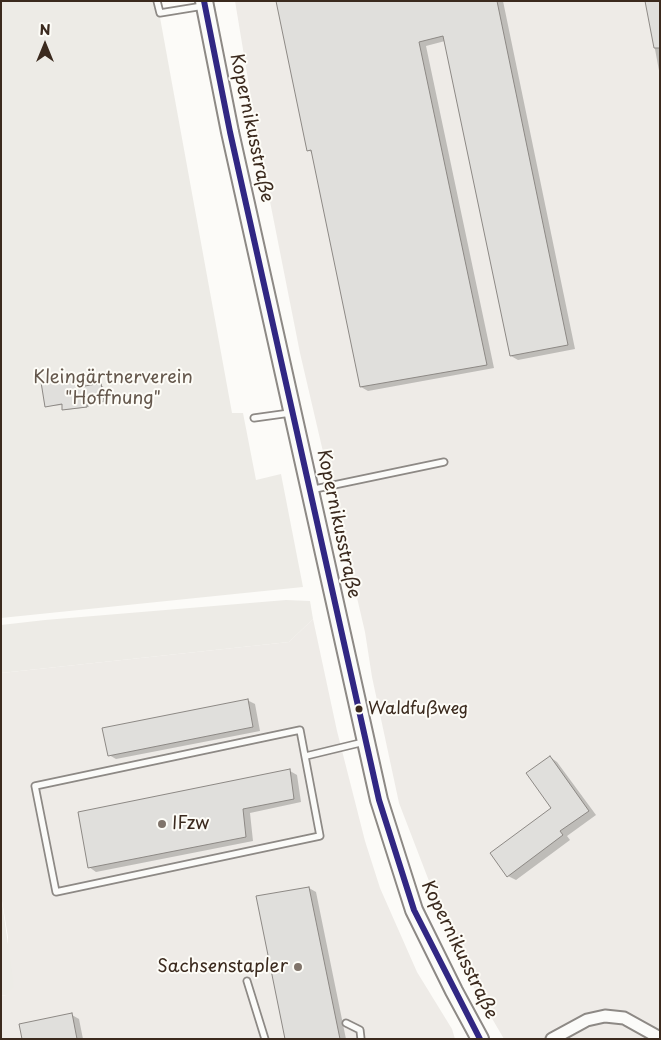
<!DOCTYPE html>
<html>
<head>
<meta charset="utf-8">
<style>
  body { margin:0 }
  #map { position:relative; width:661px; height:1040px; overflow:hidden; background:#fcfbf8; font-family:"Playpen Sans",sans-serif }
  canvas { display:block }
  .frame { position:absolute; inset:0; border:2px solid #3b2a1e; pointer-events:none }
  .north { position:absolute; left:20px; top:20px; width:50px; height:50px; -webkit-text-stroke:4px #fdfcf7; paint-order:stroke; rotate:0deg; font-size:14px; font-weight:700; line-height:20px; text-align:center; color:#3b2a1e }
  .north::after { content:''; display:block; margin:auto; width:18px; height:22px; background:#3b2a1e; clip-path:polygon(50% 0,100% 100%,50% 72%,0 100%) }
</style>
</head>
<body>
<div id="map">
<canvas width="661" height="1040"></canvas>
<div class="frame"></div>
<div class="north">N</div>
</div>
<script>
const context = document.querySelector('canvas').getContext('2d');
context.lineJoin = 'round';
function fillPath(path, color) {
  context.fillStyle = color;
  context.fill(path, 'evenodd');
}
function toPath(rows) {
  const path = new Path2D();
  for (const r of rows) {
    path.moveTo(r[0], r[1]);
    for (let i = 2; i < r.length; i += 2) path.lineTo(r[i], r[i + 1]);
  }
  return path;
}
function trace(path, color, width, dash) {
  context.strokeStyle = color;
  context.lineWidth = width;
  context.lineCap = dash ? 'butt' : 'round';
  context.setLineDash(dash || []);
  context.stroke(path);
}
function label(font, color, halo, rows, align = 'center') {
  context.font = font + ' "Playpen Sans",sans-serif';
  context.lineWidth = 4;
  context.setLineDash([]);
  context.textBaseline = 'middle';
  context.strokeStyle = halo;
  context.fillStyle = color;
  for (const [text, x, y, turn = 0] of rows) {
    context.save();
    context.translate(x, y);
    context.rotate((+turn || 0) * Math.PI / 180);
    context.textAlign = isNaN(turn) ? turn : align;
    if (halo) context.strokeText(text, 0, 0);
    context.fillText(text, 0, 0);
    context.restore();
  }
}
fillPath(toPath([
  [235,1,660,1,660,1039,504,1039,462,967,399,803,372,677,365,632,300,353,259,146],
  [313,619,337,731,365,841,380,888,417,972,452,1029,455,1039,1,1039,1,996,6,995,8,937,1,895,1,673,289,642]
]), '#eeebe7');
fillPath(toPath([
  [1,1,157,1,232,413,243,413,256,480,281,474,303,587,1,618],
  [286,600,310,601,313,619,289,642,1,673,1,625,45,620],
  [1,895,14,987,6,995,1,996]
]), '#edebe6');
fillPath(toPath([
  [277,1,503,1,575,349,518,360,511,356,445,41,426,46,494,368,368,391,361,387,313,153,308,150],
  [646,1,660,1,660,76],
  [83,377,86,387,103,386,105,402,88,404,89,407,65,410,63,405,46,406],
  [247,700,255,704,260,731,116,759,109,755],
  [550,757,557,762,596,815,567,836,570,840,516,880,508,876,553,808],
  [290,771,297,775,301,802,250,813,253,841,96,872,89,867],
  [309,888,316,892,346,1039,287,1039],
  [72,1015,79,1019,83,1039,23,1039]
]), '#0003');
const building = toPath([
  [276,1,497,1,568,345,510,356,443,36,419,42,487,365,360,387,311,150,307,151,276,1],
  [645,1,660,1,660,48,654,48,645,1],
  [83,376,85,386,101,383,104,401,87,404,87,407,62,410,62,404,45,407,41,382,83,376],
  [248,699,253,727,108,756,102,728,248,699],
  [550,756,589,811,560,831,563,835,507,877,490,853,551,808,526,773,550,756],
  [290,769,294,799,243,809,246,837,88,868,78,812,290,769],
  [309,887,340,1039,285,1039,256,896,309,887],
  [72,1013,77,1039,22,1039,19,1024,72,1013]
]);
fillPath(building, '#e0dfdc');
trace(building, '#8d8985', 1);
const lane = toPath([
  [157,1,160,13,203,6],
  [254,418,290,413],
  [310,490,444,462],
  [300,730,320,836,56,892,35,786,300,730],
  [306,756,364,742],
  [247,981,265,1039],
  [346,1023,360,1030,361,1039]
]);
const street = toPath([
  [552,1039,587,1020,605,1016,624,1018,660,1038]
]);
const secondary = toPath([
  [204,1,230,132,379,800,414,910,454,991,480,1039]
]);
trace(lane, '#8d8985', 9);
trace(street, '#8d8985', 15);
trace(secondary, '#8d8985', 20);
trace(lane, '#fbfbf9', 5.5);
trace(street, '#fbfbf9', 11);
trace(secondary, '#fbfbf9', 16);
trace(toPath([
  [204,1,230,132,379,800,414,910,480,1039]
]), '#312783', 6);
for (const [x, y, r, color] of [
  [359,709,4.5,"#3b2a1e"],
  [162,824,5,"#7f736a"],
  [298,967,5,"#7f736a"]
]) {
  const dot = new Path2D();
  dot.arc(x, y, r, 0, 2 * Math.PI);
  context.fillStyle = color;
  context.fill(dot);
  trace(dot, '#fdfcf7', 2);
}
label('17px', '#3b2a1e', '#fdfcf7', [
  ["Waldfußweg",368,709]
], 'left');
label('18px', '#3b2a1e', '#fdfcf7', [
  ["Kopernikusstraße",251,128,78],
  ["Kopernikusstraße",338,524,78],
  ["Kopernikusstraße",459,950,64]
]);
label('18px', '#64574c', '#fdfcf7', [
  ["Kleingärtnerverein",113,378],
  ["\"Hoffnung\"",113,399]
]);
label('18px', '#3b2a1e', '#fdfcf7', [
  ["IFzw",172,824],
  ["Sachsenstapler",288,967,"right"]
], 'left');
</script>
</body>
</html>
